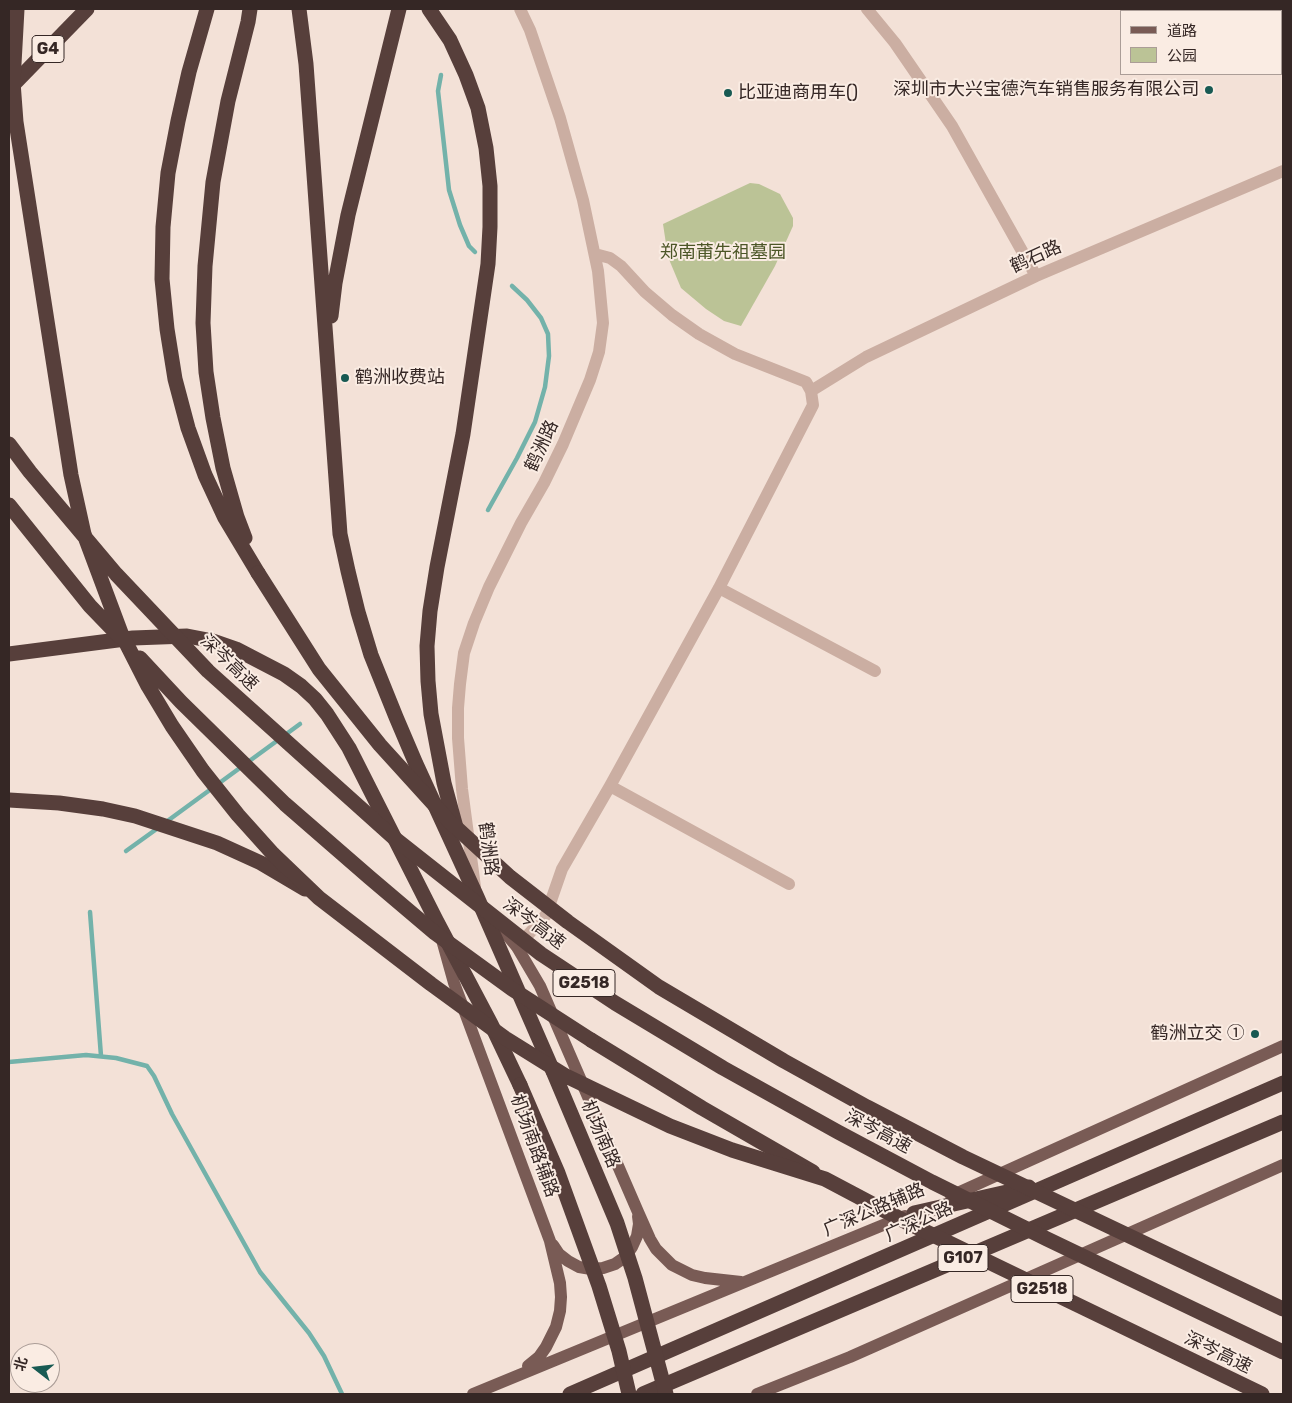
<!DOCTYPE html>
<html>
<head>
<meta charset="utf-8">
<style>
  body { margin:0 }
  #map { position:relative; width:1292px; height:1403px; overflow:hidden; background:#f3e1d7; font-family:Rubik,"Noto Sans SC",sans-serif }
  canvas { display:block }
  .frame { position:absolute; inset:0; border:10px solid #352725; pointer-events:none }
  .legend { position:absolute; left:1120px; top:10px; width:162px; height:65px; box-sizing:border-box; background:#faece3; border:1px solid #ab9d97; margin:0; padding:6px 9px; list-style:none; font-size:15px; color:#352725 }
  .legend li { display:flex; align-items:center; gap:10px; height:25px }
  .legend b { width:25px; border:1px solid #ab9d97 }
  .north { position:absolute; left:10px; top:1343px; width:50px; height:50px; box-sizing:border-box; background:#faece3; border:1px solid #ab9d97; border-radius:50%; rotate:286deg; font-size:14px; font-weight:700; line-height:20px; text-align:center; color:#352725 }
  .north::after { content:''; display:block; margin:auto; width:18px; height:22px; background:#185a53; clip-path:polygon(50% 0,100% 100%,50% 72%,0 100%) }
</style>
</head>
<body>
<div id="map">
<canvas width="1292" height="1403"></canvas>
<div class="frame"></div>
<ul class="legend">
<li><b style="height:6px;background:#795b55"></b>道路</li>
<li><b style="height:14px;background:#bbc396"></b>公园</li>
</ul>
<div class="north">北</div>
</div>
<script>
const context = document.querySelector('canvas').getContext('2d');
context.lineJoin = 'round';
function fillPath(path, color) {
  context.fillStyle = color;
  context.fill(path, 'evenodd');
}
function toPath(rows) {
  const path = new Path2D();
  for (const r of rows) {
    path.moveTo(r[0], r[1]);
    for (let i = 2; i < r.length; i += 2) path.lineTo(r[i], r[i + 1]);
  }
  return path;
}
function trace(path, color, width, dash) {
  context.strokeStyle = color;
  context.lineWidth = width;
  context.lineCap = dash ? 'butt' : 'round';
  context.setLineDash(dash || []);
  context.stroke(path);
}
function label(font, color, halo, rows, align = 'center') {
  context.font = font + ' Rubik,"Noto Sans SC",sans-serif';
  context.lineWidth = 4;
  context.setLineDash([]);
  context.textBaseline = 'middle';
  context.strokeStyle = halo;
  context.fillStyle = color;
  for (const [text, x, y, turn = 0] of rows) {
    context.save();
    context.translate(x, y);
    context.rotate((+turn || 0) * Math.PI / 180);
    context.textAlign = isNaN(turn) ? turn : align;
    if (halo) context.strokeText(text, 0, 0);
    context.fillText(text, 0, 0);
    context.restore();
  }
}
fillPath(toPath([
  [750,183,759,184,780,194,793,218,793,226,775,266,741,326,724,321,706,309,681,288,668,257,663,224]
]), '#bbc396');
trace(toPath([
  [441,75,438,91,449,190,460,225,469,246,475,252],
  [488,510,517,458,535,422,545,387,549,356,548,334,541,318,527,300,512,286],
  [166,822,300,724],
  [126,851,158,828],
  [90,912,101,1056],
  [9,1062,86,1055,116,1058,147,1066,154,1076,172,1114,260,1272,309,1333,324,1356,342,1394]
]), '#73b2aa', 4.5);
trace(toPath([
  [867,9,895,43,952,126,1036,276],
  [811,391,866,357,1036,276,1283,171],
  [719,588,875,671],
  [610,786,789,884],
  [475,887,462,789,458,738,458,708,460,684,464,653,474,623,489,587,521,523,544,483,563,444,590,380,599,352,603,323,598,271,583,200,560,118,530,30,520,9],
  [517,947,546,915,562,869,610,786,719,588,813,405,811,391,806,382,735,354,699,334,672,315,645,292,621,266,610,258,595,254]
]), '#cbaea2', 12);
trace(toPath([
  [501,928,517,947,540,986,638,1212,650,1239,656,1249,672,1265,692,1275,705,1278,741,1282],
  [442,940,454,983,550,1241,560,1283,561,1297,560,1311,556,1327,546,1347,539,1357,528,1366],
  [951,1196,1283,1046],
  [553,1245,559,1254,568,1261,579,1267,591,1269,603,1268,615,1264,625,1257,632,1247,637,1236,639,1224,638,1216],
  [473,1394,905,1216],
  [757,1394,850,1357,1283,1165]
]), '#795b55', 12);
trace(toPath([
  [207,9,189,72,178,121,168,173,163,227,162,279,167,329,175,379,188,428,205,475,225,518,258,573],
  [299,9,306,64,340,534,348,571,358,612,371,655,396,717,416,764,477,897,553,1071],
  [429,9,450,40,466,75,478,108,486,148,490,186,490,227,488,264,463,434,437,567,430,611,427,646,428,681,431,714,444,783,457,831],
  [9,89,87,9],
  [331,316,335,283,348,215,399,9],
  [245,538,237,517,223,468,213,418,206,372,203,323,205,266,213,182,228,101,248,22,250,9],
  [9,654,133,638,187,636,213,641,236,649,284,674,301,686,315,699,327,714,349,748,436,920,491,1024,520,1085],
  [9,800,59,803,103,809,135,816,217,843,261,863,305,889],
  [591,1040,702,1108,813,1172],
  [914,1213,1029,1187],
  [570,1394,1283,1083],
  [643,1394,1283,1122]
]), '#573f3b', 15);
trace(toPath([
  [17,9,13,82,16,122,71,475,84,534,121,633,148,686,172,726,203,771,238,815,273,854,319,898,431,984,505,1038,566,1076,670,1126,732,1150,825,1179,910,1224,1262,1394],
  [9,444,30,472,116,574,208,671,394,838,541,954,615,1003,723,1068,838,1132,932,1182,1047,1239,1283,1352],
  [9,505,90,606,119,636],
  [258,573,319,669,380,745,449,821,510,877,568,922,659,987,784,1061,867,1107,963,1157,1283,1309],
  [140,658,181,702,285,804,369,877,435,933,512,989,591,1040],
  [553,1071,617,1223,635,1278,666,1394],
  [520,1085,558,1173,599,1286,619,1351,629,1394]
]), '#573f3b', 15);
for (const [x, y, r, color] of [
  [1209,90,5,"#185a53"],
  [728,93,5,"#185a53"],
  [345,378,5,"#185a53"],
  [1255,1034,5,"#185a53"]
]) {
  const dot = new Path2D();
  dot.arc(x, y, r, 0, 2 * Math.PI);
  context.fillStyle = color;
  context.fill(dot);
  trace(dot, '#faece3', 2);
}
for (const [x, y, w] of [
  [48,49,32],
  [584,983,62],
  [963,1258,50],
  [1042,1289,62]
]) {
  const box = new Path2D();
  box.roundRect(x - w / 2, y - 13.5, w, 27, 4);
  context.fillStyle = '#faece3';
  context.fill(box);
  trace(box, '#352725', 1);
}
label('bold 16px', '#352725', null, [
  ["G4",48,49],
  ["G2518",584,983],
  ["G107",963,1258],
  ["G2518",1042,1289]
]);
label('18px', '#352725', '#faece3', [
  ["深圳市大兴宝德汽车销售服务有限公司",1199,90],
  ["比亚迪商用车()",738,93,"left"],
  ["鹤洲收费站",355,378,"left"],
  ["鹤洲立交 ①",1245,1034]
], 'right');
label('18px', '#4c5627', '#faece3', [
  ["郑南莆先祖墓园",723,253]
]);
label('18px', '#352725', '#faece3', [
  ["鹤石路",1036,257,-24],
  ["鹤洲路",542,446,-65],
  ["深岑高速",229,663,44],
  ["鹤洲路",488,849,83],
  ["深岑高速",534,924,37],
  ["深岑高速",878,1132,28],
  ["机场南路",600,1134,67],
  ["机场南路辅路",534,1146,70],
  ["广深公路辅路",874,1210,-23],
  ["广深公路",919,1222,-24],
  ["深岑高速",1218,1353,26]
]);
</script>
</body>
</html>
